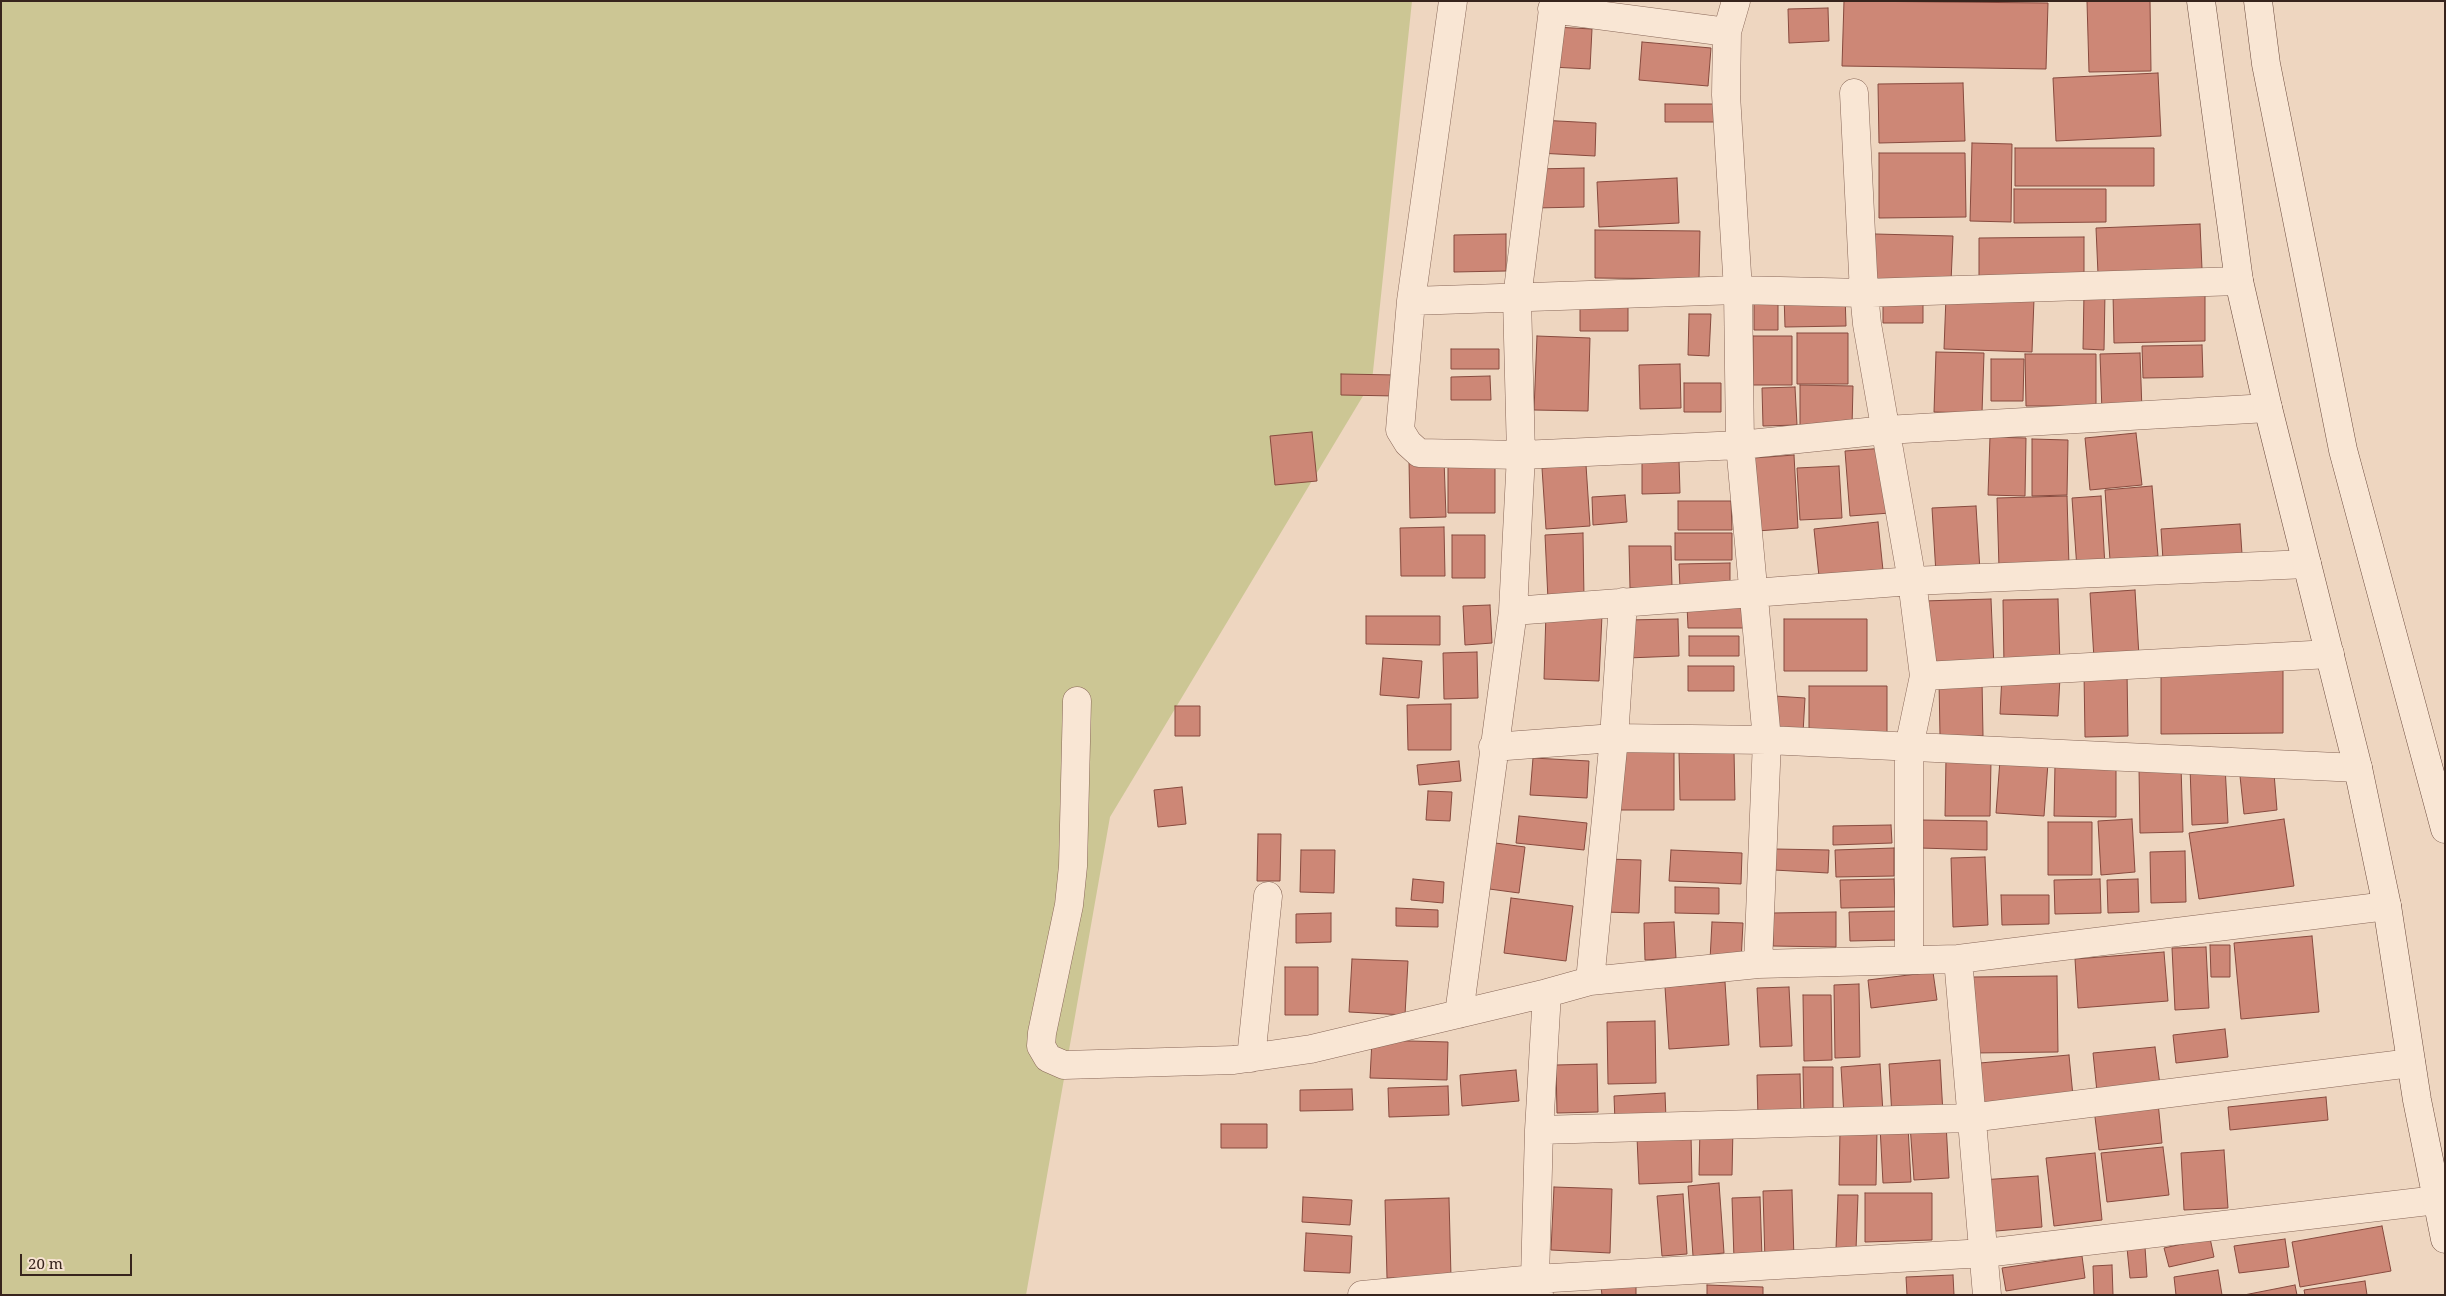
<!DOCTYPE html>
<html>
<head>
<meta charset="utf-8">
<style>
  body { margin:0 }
  #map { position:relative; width:2446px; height:1296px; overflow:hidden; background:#eed6c0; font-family:"Noto Serif",serif }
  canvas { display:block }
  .frame { position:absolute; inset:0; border:2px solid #37241d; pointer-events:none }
  .scale { position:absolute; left:20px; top:1254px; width:112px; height:22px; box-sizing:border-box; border:2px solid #37241d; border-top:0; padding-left:6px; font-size:15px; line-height:18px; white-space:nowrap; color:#37241d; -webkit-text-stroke:4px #f6e2d0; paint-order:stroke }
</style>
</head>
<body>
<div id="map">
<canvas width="2446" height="1296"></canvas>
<div class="frame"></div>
<div class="scale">20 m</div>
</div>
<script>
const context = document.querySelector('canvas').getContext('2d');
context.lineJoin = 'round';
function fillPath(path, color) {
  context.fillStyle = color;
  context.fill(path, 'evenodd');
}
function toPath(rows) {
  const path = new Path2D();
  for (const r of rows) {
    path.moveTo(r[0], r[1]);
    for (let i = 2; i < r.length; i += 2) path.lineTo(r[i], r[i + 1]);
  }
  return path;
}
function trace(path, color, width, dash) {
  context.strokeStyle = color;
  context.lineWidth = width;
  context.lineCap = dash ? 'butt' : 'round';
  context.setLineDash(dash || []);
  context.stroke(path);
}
fillPath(toPath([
  [1,1,1412,1,1372,381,1110,817,1026,1295,1,1295]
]), '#ccc694');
const building = toPath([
  [1844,1,2048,3,2046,69,1842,66,1844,1],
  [2087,1,2150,1,2151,71,2089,72,2087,1],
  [1828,8,1829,41,1789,43,1788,9,1828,8],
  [1554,27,1592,29,1590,69,1551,67,1554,27],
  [1642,42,1711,48,1708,86,1639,80,1642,42],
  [2158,73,2161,136,2056,141,2053,78,2158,73],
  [1963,83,1965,141,1879,143,1878,84,1963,83],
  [1665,104,1721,104,1721,122,1665,122,1665,104],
  [1539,120,1596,123,1595,156,1538,153,1539,120],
  [1972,143,2012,144,2011,222,1970,221,1972,143],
  [2015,148,2154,148,2154,186,2015,186,2015,148],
  [1879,153,1965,153,1966,217,1879,218,1879,153],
  [1584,168,1584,207,1534,208,1534,169,1584,168],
  [1677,178,1679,223,1599,227,1597,182,1677,178],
  [2014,189,2106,189,2106,222,2014,223,2014,189],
  [2200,224,2202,269,2098,274,2096,228,2200,224],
  [1595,230,1700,231,1699,279,1595,278,1595,230],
  [1506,234,1506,271,1454,272,1454,235,1506,234],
  [1875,234,1953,236,1951,282,1874,279,1875,234],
  [2084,237,2084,283,1979,284,1979,238,2084,237],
  [2205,291,2205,341,2114,343,2113,293,2205,291],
  [2084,293,2105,293,2104,350,2083,349,2084,293],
  [1784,294,1845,294,1846,326,1785,327,1784,294],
  [1946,297,2034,299,2032,352,1944,349,1946,297],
  [1754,298,1778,298,1778,330,1754,330,1754,298],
  [1580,299,1628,300,1628,331,1580,331,1580,299],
  [1883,302,1923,302,1923,323,1883,323,1883,302],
  [1689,314,1711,314,1709,356,1688,355,1689,314],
  [1797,333,1848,333,1848,384,1797,384,1797,333],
  [1537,336,1590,338,1588,411,1534,410,1537,336],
  [1753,336,1792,336,1792,385,1753,385,1753,336],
  [2202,345,2203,377,2143,378,2142,346,2202,345],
  [1451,349,1499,349,1499,369,1451,369,1451,349],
  [1936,352,1984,353,1982,413,1934,412,1936,352],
  [2140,353,2142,411,2102,412,2100,354,2140,353],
  [2025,354,2096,354,2096,406,2026,406,2025,354],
  [1991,359,2024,359,2023,401,1991,401,1991,359],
  [1680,364,1681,408,1640,409,1639,365,1680,364],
  [1341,374,1396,375,1396,396,1341,395,1341,374],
  [1490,376,1491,400,1451,400,1451,377,1490,376],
  [1684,383,1721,383,1721,412,1684,412,1684,383],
  [1800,385,1853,386,1852,427,1800,426,1800,385],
  [1795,387,1797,425,1763,426,1762,388,1795,387],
  [1312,432,1317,481,1275,485,1270,436,1312,432],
  [2136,433,2142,485,2090,490,2085,438,2136,433],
  [1990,437,2026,438,2025,496,1988,495,1990,437],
  [2032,439,2068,440,2067,495,2032,496,2032,439],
  [1885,448,1890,513,1850,516,1845,451,1885,448],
  [1794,455,1798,528,1757,531,1754,458,1794,455],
  [1444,459,1446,517,1410,518,1409,460,1444,459],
  [1679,460,1680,493,1642,494,1642,461,1679,460],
  [1586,465,1590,526,1546,529,1542,468,1586,465],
  [1448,466,1495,466,1495,513,1448,513,1448,466],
  [1839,466,1842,518,1800,520,1797,468,1839,466],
  [2152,486,2158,556,2110,560,2105,490,2152,486],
  [1625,495,1627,522,1593,525,1592,497,1625,495],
  [2067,496,2069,566,1999,568,1997,498,2067,496],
  [2101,496,2105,567,2077,569,2072,498,2101,496],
  [1678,501,1731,501,1732,530,1678,530,1678,501],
  [1976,506,1980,571,1936,574,1932,508,1976,506],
  [1878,522,1884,580,1820,586,1814,529,1878,522],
  [2240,524,2242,554,2163,560,2161,529,2240,524],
  [1444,527,1445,576,1401,576,1400,528,1444,527],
  [1583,533,1584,599,1548,600,1545,535,1583,533],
  [1675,533,1732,533,1732,560,1675,560,1675,533],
  [1452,535,1485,535,1485,578,1452,578,1452,535],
  [1629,546,1671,546,1672,587,1630,588,1629,546],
  [1730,563,1730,588,1680,589,1679,564,1730,563],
  [2135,590,2139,656,2094,659,2090,593,2135,590],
  [1991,599,1994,668,1925,670,1923,601,1991,599],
  [2058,599,2060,665,2004,666,2003,600,2058,599],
  [1490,605,1492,643,1465,645,1463,606,1490,605],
  [1687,605,1742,605,1743,628,1688,628,1687,605],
  [1546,612,1602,615,1599,681,1544,679,1546,612],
  [1366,616,1440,616,1440,645,1366,644,1366,616],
  [1678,619,1679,656,1627,658,1627,620,1678,619],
  [1784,619,1867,619,1867,671,1784,671,1784,619],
  [1689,636,1739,636,1739,656,1689,656,1689,636],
  [1477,652,1478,698,1444,699,1443,653,1477,652],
  [1383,658,1422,661,1419,698,1380,695,1383,658],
  [1688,666,1734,666,1734,691,1688,691,1688,666],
  [2283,670,2283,733,2161,734,2161,671,2283,670],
  [2127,672,2128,736,2085,737,2084,673,2127,672],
  [2002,675,2060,677,2058,716,2000,714,2002,675],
  [1939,680,1982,680,1983,736,1940,736,1939,680],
  [1809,686,1887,686,1887,733,1809,733,1809,686],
  [1774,696,1805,698,1803,733,1773,731,1774,696],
  [1451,704,1451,750,1408,750,1407,705,1451,704],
  [1175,706,1200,706,1200,736,1175,736,1175,706],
  [1619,743,1674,743,1674,810,1618,810,1619,743],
  [1734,751,1735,800,1680,800,1679,752,1734,751],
  [1533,758,1589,761,1587,798,1530,795,1533,758],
  [1946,758,1991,760,1990,816,1945,816,1946,758],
  [2000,760,2048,763,2044,816,1996,813,2000,760],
  [1459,761,1461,781,1419,785,1417,765,1459,761],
  [2055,765,2116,765,2116,817,2054,816,2055,765],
  [2225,765,2228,823,2192,825,2190,767,2225,765],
  [2181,766,2183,832,2140,833,2139,768,2181,766],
  [2274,773,2277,810,2244,814,2240,776,2274,773],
  [1182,787,1186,824,1158,827,1154,790,1182,787],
  [1428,791,1452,792,1450,821,1426,820,1428,791],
  [1519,816,1587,823,1584,850,1516,843,1519,816],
  [2132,819,2135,872,2101,875,2098,821,2132,819],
  [2284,819,2294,886,2199,899,2189,833,2284,819],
  [1921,820,1987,821,1987,850,1920,848,1921,820],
  [2048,822,2092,822,2092,875,2048,875,2048,822],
  [1891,825,1892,843,1833,845,1833,826,1891,825],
  [1258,834,1281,834,1280,881,1257,881,1258,834],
  [1488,842,1525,847,1519,893,1482,888,1488,842],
  [1894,848,1894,876,1836,877,1835,850,1894,848],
  [1775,849,1829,850,1828,873,1774,870,1775,849],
  [1301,850,1335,850,1334,893,1300,892,1301,850],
  [1671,850,1742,853,1741,884,1669,881,1671,850],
  [2185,851,2186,902,2151,903,2150,852,2185,851],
  [1985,857,1988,925,1953,927,1951,858,1985,857],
  [1606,859,1641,860,1639,913,1604,912,1606,859],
  [1413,879,1444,882,1443,903,1411,900,1413,879],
  [1894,879,1895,907,1841,908,1840,880,1894,879],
  [2100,879,2101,913,2055,914,2054,880,2100,879],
  [2138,879,2139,912,2108,913,2107,880,2138,879],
  [1675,887,1719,888,1719,914,1675,913,1675,887],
  [2001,895,2049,895,2049,924,2002,925,2001,895],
  [1511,898,1573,906,1566,961,1504,953,1511,898],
  [1396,908,1438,910,1438,927,1396,926,1396,908],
  [1898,911,1899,940,1850,941,1849,912,1898,911],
  [1836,912,1836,947,1773,946,1773,913,1836,912],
  [1331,913,1331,942,1296,943,1296,914,1331,913],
  [1674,922,1676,958,1645,960,1644,923,1674,922],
  [1712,922,1743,923,1741,962,1710,960,1712,922],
  [2312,936,2319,1012,2241,1019,2234,943,2312,936],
  [2210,945,2230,945,2230,977,2211,977,2210,945],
  [2206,947,2209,1008,2175,1010,2172,948,2206,947],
  [2164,952,2168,1001,2078,1008,2075,959,2164,952],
  [1352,959,1408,961,1405,1015,1349,1012,1352,959],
  [1285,967,1318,967,1318,1015,1285,1015,1285,967],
  [1933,972,1937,1000,1871,1008,1868,980,1933,972],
  [2057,976,2058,1052,1973,1053,1973,977,2057,976],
  [1725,982,1729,1045,1669,1049,1665,987,1725,982],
  [1859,984,1860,1057,1835,1058,1834,985,1859,984],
  [1789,987,1792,1046,1760,1047,1757,988,1789,987],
  [1803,995,1831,995,1832,1060,1804,1061,1803,995],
  [1655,1021,1656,1083,1608,1084,1607,1022,1655,1021],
  [2225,1029,2228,1057,2176,1063,2173,1035,2225,1029],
  [1372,1040,1448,1042,1447,1080,1370,1078,1372,1040],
  [2155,1047,2160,1085,2097,1092,2093,1053,2155,1047],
  [2069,1055,2073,1096,1984,1104,1980,1063,2069,1055],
  [1940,1060,1943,1114,1892,1117,1889,1064,1940,1060],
  [1597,1064,1598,1112,1557,1113,1556,1065,1597,1064],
  [1880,1064,1883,1113,1844,1115,1841,1067,1880,1064],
  [1803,1067,1833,1067,1833,1118,1804,1119,1803,1067],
  [1516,1070,1519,1101,1462,1106,1460,1075,1516,1070],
  [1800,1074,1801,1117,1758,1118,1757,1075,1800,1074],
  [1448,1086,1449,1115,1389,1117,1388,1088,1448,1086],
  [1352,1089,1353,1110,1300,1111,1300,1090,1352,1089],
  [1665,1093,1666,1119,1615,1122,1614,1096,1665,1093],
  [2326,1097,2328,1120,2230,1130,2228,1107,2326,1097],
  [2158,1102,2162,1143,2099,1150,2094,1109,2158,1102],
  [1946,1123,1949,1178,1914,1180,1910,1125,1946,1123],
  [1221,1124,1267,1124,1267,1148,1221,1148,1221,1124],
  [1908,1126,1911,1182,1883,1183,1880,1127,1908,1126],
  [1700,1127,1733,1128,1732,1175,1699,1175,1700,1127],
  [1840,1130,1877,1130,1876,1185,1839,1185,1840,1130],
  [1691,1135,1692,1182,1639,1184,1637,1137,1691,1135],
  [2163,1147,2169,1195,2107,1202,2101,1153,2163,1147],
  [2224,1150,2228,1208,2184,1210,2181,1153,2224,1150],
  [2095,1153,2102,1220,2054,1226,2046,1158,2095,1153],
  [2038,1176,2042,1227,1985,1232,1981,1180,2038,1176],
  [1719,1183,1724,1253,1693,1256,1688,1186,1719,1183],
  [1554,1187,1612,1189,1610,1253,1551,1250,1554,1187],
  [1792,1190,1794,1260,1765,1262,1763,1191,1792,1190],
  [1865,1193,1932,1193,1932,1240,1865,1242,1865,1193],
  [1683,1194,1687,1254,1662,1256,1657,1196,1683,1194],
  [1838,1195,1858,1195,1856,1250,1836,1249,1838,1195],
  [1303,1197,1352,1200,1350,1225,1302,1222,1303,1197],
  [1760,1197,1762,1258,1734,1259,1732,1198,1760,1197],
  [1449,1198,1451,1277,1387,1278,1385,1200,1449,1198],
  [2382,1226,2391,1271,2300,1287,2292,1242,2382,1226],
  [1306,1233,1352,1236,1350,1273,1304,1271,1306,1233],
  [2210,1238,2214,1257,2169,1267,2164,1248,2210,1238],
  [2285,1239,2289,1267,2239,1273,2234,1246,2285,1239],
  [2145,1247,2147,1277,2130,1278,2127,1248,2145,1247],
  [2082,1256,2085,1278,2006,1291,2002,1268,2082,1256],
  [2112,1265,2113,1295,2094,1295,2093,1266,2112,1265],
  [2218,1270,2222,1295,2176,1295,2174,1277,2218,1270],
  [1953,1275,1954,1295,1907,1295,1906,1277,1953,1275],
  [2365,1281,2367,1295,2305,1295,2304,1290,2365,1281],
  [1636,1285,1636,1295,1602,1295,1601,1287,1636,1285],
  [1707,1285,1763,1287,1763,1295,1707,1295,1707,1285],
  [2295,1285,2297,1295,2244,1295,2295,1285]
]);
fillPath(building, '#cd8776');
trace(building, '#874a3e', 1);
const street = toPath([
  [1453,1,1411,301,1400,430,1408,443,1419,453,1521,455,1740,445,1886,430,2268,408],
  [1736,1,1727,32,1726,95,1738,290,1740,445,1767,740,1758,964],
  [1552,9,1727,32],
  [1854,93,1864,293,1867,324,1912,581,1924,676,1909,747,1909,960],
  [1411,301,1738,290,1864,293,2239,281],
  [1623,602,1614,738,1590,981,1758,964,1958,959,2387,906],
  [1513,611,1912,581,2307,564],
  [1924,676,2330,654],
  [1077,701,1073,866,1069,905,1042,1033,1041,1046,1048,1058,1064,1065,1234,1060,1311,1049,1547,993],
  [1493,747,1614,738,1767,740,2358,768],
  [1958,959,1987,1295],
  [1459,1014,1513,611,1521,455,1517,298,1554,1],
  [1251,1058,1268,896],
  [1539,1130,1970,1118,2411,1063],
  [1362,1295,1535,1279,1985,1253,2437,1200],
  [1539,1295,1535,1279,1539,1130,1547,993,1590,981]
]);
const secondary = toPath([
  [2201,1,2239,281,2268,408,2358,768,2387,906,2417,1100,2445,1239],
  [2258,1,2266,64,2343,450,2445,829]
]);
trace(street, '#886758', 29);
trace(secondary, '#69483b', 29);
trace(street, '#f9e6d4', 28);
trace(secondary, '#f9e6d4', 28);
</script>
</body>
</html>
